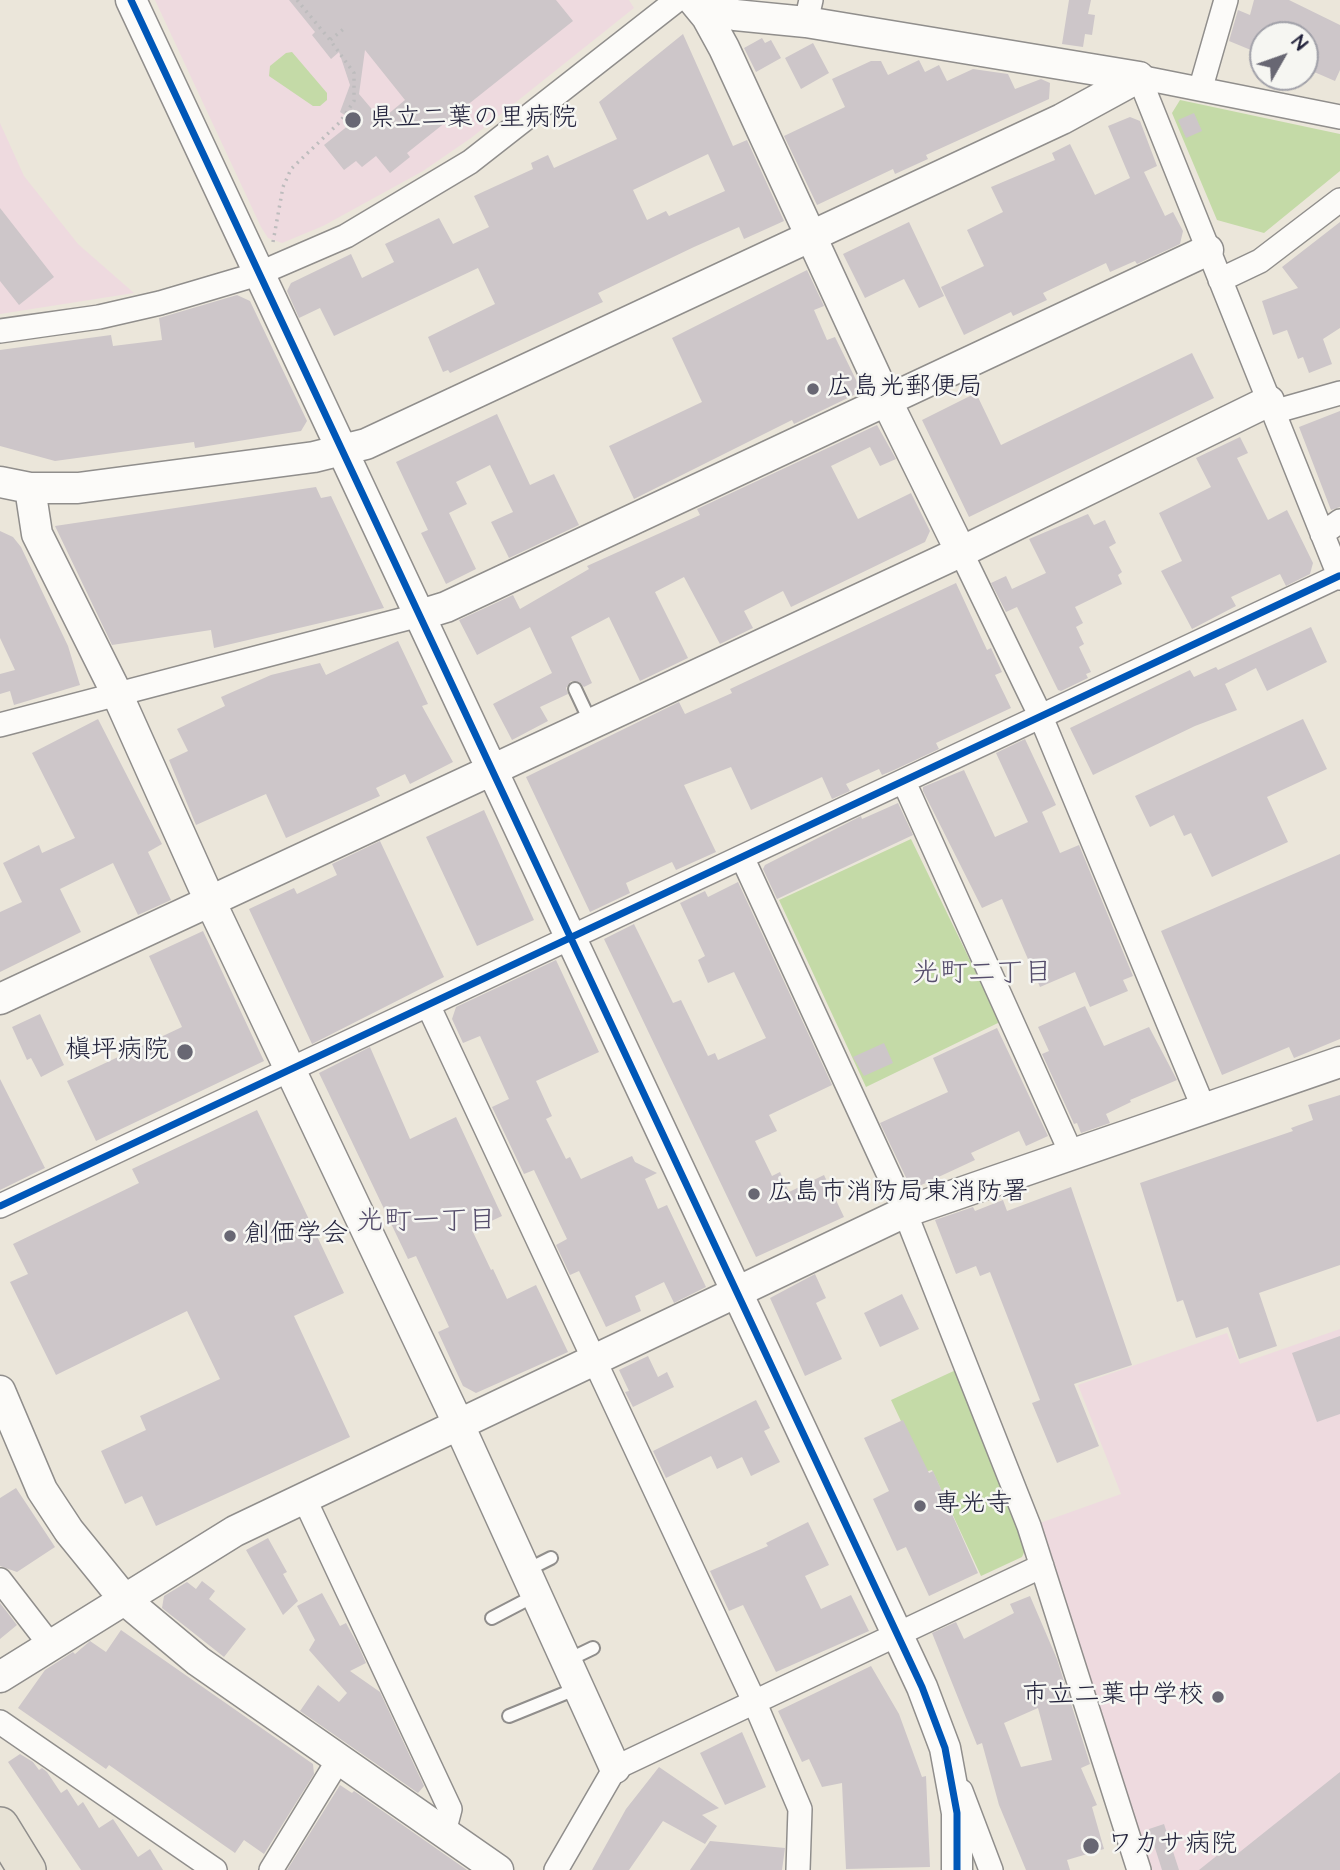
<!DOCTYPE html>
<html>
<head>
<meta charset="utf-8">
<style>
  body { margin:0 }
  #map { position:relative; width:1340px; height:1870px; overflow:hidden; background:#ebe6da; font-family:"Architects Daughter",sans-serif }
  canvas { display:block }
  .north { position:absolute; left:1249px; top:21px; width:70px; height:70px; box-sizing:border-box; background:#f6f6f2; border:2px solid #a1a1a9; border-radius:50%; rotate:50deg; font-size:19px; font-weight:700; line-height:28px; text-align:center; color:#22223b }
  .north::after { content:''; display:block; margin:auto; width:24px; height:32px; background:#686773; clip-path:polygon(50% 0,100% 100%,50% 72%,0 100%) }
</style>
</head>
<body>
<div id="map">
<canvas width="1340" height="1870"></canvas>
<div class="north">N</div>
</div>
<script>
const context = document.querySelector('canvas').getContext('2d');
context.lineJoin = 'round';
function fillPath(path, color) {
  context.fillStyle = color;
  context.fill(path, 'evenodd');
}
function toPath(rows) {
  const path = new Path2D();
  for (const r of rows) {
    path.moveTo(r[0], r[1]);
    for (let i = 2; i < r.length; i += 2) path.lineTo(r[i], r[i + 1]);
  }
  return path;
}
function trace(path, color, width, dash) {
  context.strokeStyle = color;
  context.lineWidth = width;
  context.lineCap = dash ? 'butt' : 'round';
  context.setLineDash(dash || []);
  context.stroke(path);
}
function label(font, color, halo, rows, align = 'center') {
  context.font = font + ' "Architects Daughter","Klee One",sans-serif';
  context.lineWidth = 5;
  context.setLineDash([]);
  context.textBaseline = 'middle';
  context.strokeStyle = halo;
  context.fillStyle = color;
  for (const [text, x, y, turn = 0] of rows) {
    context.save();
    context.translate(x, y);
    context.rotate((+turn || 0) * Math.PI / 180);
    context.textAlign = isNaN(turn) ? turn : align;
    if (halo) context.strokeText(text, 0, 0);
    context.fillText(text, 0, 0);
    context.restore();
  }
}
fillPath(toPath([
  [155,0,629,0,634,8,471,138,423,171,323,226,282,243,268,238,261,227],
  [0,123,24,176,78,244,134,293,0,314],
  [1340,1329,1340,1870,1152,1870,1040,1523,1121,1494,1078,1385,1227,1333,1240,1364]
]), '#eedadf');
fillPath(toPath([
  [292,52,327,93,327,100,320,106,313,106,269,76,270,66,286,53],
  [1180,100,1340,134,1340,171,1264,233,1217,220,1172,113],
  [911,839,1000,1022,866,1087,779,900],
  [958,1369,1027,1546,1022,1557,981,1576,932,1470,925,1472,891,1400]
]), '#c4daa7');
fillPath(toPath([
  [289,0,556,0,573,21,407,153,410,157,390,173,376,156,362,167,356,161,344,170,324,145,354,121,340,112,350,85,339,52,331,59,312,35,315,32],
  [365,50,405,100,381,120,359,94],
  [1069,0,1091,0,1088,14,1095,15,1092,35,1085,34,1083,47,1062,44],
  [1254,0,1289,0,1340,25,1340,70,1335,81,1305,68,1305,35,1263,35,1263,55,1229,41,1238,10,1250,15],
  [683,34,733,146,747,140,784,221,744,239,739,227,694,247,598,293,603,302,450,373,448,370,443,372,428,337,495,304,478,268,334,336,320,308,299,318,287,291,291,283,351,254,362,278,394,262,385,244,439,218,453,244,489,227,474,196,533,169,531,163,548,155,554,168,617,139,599,102],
  [708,154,725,191,669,216,666,211,647,220,633,190],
  [762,38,765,43,771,40,781,58,756,72,744,48],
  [813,43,829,73,801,89,785,58],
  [919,60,925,72,939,65,947,81,973,69,1008,74,1015,89,1041,79,1050,83,1049,99,926,155,928,159,895,174,893,169,817,205,784,136,845,107,832,79,871,61,881,61,888,75],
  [1194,113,1202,131,1186,138,1178,120],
  [1130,117,1140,121,1157,166,1144,172,1165,216,1173,212,1183,231,1180,244,1137,264,1135,261,1110,272,1106,263,1043,293,1047,300,1013,316,1011,312,964,335,941,287,984,266,967,230,1003,212,991,187,1055,160,1052,153,1070,144,1095,195,1130,178,1108,126],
  [0,208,54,277,19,305,0,281],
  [909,222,944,296,919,308,904,279,865,298,843,254],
  [1340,222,1340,328,1323,339,1332,364,1309,373,1303,357,1298,359,1287,330,1273,335,1262,301,1298,288,1282,267],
  [807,270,824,306,814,310,827,340,835,337,859,386,856,394,794,424,792,420,634,499,609,446,702,402,672,338],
  [237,295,250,301,307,421,301,431,195,448,194,442,55,461,0,446,0,350,111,335,113,346,162,340,159,318],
  [1192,353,1214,398,969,517,922,420,976,393,1001,445],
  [1340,411,1340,507,1331,510,1299,427],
  [497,414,530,485,554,474,579,525,509,558,491,522,513,512,490,465,456,482,467,504,449,513,476,569,446,584,421,533,428,530,396,462],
  [877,425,896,459,880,466,870,447,831,466,858,519,911,493,930,531,925,542,791,607,783,591,744,611,753,628,720,644,684,577,655,592,688,658,640,681,609,617,571,637,592,683,584,687,579,682,571,681,566,688,568,694,540,707,548,721,512,740,493,704,552,673,530,627,477,655,459,620,513,595,520,609,589,569,587,566,700,515,697,509],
  [1240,437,1248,453,1237,458,1268,520,1287,510,1313,563,1310,574,1286,586,1280,574,1231,597,1236,606,1192,629,1161,571,1182,561,1159,513,1211,487,1196,458],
  [316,487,321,498,331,496,384,608,214,648,211,630,112,645,55,526],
  [1088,514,1094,525,1105,520,1116,543,1109,547,1122,572,1118,575,1122,584,1075,607,1083,623,1076,627,1084,644,1079,647,1091,672,1086,674,1088,678,1061,691,1058,690,1017,607,1006,612,991,583,1006,576,1012,589,1046,573,1029,539],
  [0,531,13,537,21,547,68,646,80,685,14,705,10,691,0,694,0,674,15,670,0,638],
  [956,583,987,650,991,648,1002,672,995,675,1011,708,936,743,939,749,894,770,882,775,879,769,846,784,850,791,832,799,822,777,751,810,731,767,684,785,716,852,676,870,672,862,626,883,630,893,590,912,526,777,679,702,685,714,732,693,730,689],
  [1311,627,1327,662,1267,691,1256,668,1225,684,1237,710,1195,726,1093,775,1070,728,1190,670,1194,677,1216,667,1218,670],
  [398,641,428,704,422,706,453,762,410,784,405,774,376,788,380,796,286,838,266,794,196,825,169,760,188,751,177,729,225,706,221,697,271,675,320,663,326,675],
  [98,719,162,844,148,852,171,900,138,915,113,863,60,889,81,932,0,972,0,912,22,902,3,863,39,845,42,853,75,838,32,753],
  [1303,719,1327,769,1267,797,1288,842,1212,877,1191,833,1184,836,1174,815,1150,827,1135,796],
  [1025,739,1056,805,1042,812,1060,853,1079,845,1133,976,1123,980,1128,991,1090,1007,1075,972,1040,987,1002,899,982,908,923,791,923,787,964,770,995,837,1028,822,996,753],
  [898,803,913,835,777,899,763,869,765,865,861,816,862,819],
  [484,810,534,920,477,946,426,837],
  [380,841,444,977,312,1044,249,909,294,888,297,894,337,875,332,864],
  [1340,854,1340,1039,1294,1058,1289,1047,1222,1075,1161,931],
  [738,882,832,1085,769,1115,777,1131,755,1141,772,1176,780,1172,789,1192,824,1175,844,1217,756,1257,604,939,634,924,673,1003,681,1000,708,1056,715,1053,718,1060,766,1038,734,972,708,983,698,960,705,956,680,903,705,891,708,897],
  [203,931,264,1061,96,1141,67,1081,182,1027,149,956],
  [556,960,599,1052,536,1081,552,1116,546,1119,566,1159,570,1157,581,1179,632,1156,635,1162,657,1173,645,1179,658,1209,667,1205,706,1287,674,1303,664,1282,635,1296,641,1311,606,1327,579,1271,570,1275,556,1245,567,1239,534,1170,524,1174,492,1107,509,1099,480,1036,463,1043,452,1019,456,1007],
  [1085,1006,1104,1046,1149,1027,1177,1080,1130,1100,1131,1102,1106,1114,1110,1123,1081,1133,1077,1123,1074,1124,1042,1054,1049,1051,1038,1027],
  [40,1014,64,1065,41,1077,31,1058,27,1060,12,1027],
  [997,1028,1048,1136,1026,1146,1019,1131,971,1153,975,1160,917,1187,909,1184,880,1123,948,1092,933,1058],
  [884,1043,893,1063,864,1076,853,1057],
  [370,1047,410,1139,456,1117,502,1216,472,1230,491,1270,493,1269,507,1299,536,1285,568,1352,476,1393,463,1386,438,1332,449,1327,416,1256,408,1259,319,1073],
  [0,1079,45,1168,0,1190],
  [1340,1095,1340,1265,1259,1293,1277,1346,1239,1359,1228,1327,1196,1338,1183,1300,1177,1302,1140,1183,1293,1131,1291,1128,1313,1120,1308,1105],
  [257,1110,344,1293,294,1316,350,1437,156,1526,142,1496,125,1504,101,1451,146,1430,140,1416,220,1379,187,1311,56,1375,10,1282,28,1274,13,1244,139,1183,132,1169],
  [1071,1187,1132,1365,1074,1384,1099,1446,1057,1463,1032,1403,1040,1400,990,1272,980,1276,976,1266,956,1274,935,1220,973,1207,975,1211,1003,1200,1007,1211],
  [815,1274,826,1298,816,1303,842,1359,805,1376,770,1298],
  [902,1294,919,1329,880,1347,864,1313],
  [1340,1336,1340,1414,1317,1422,1292,1353],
  [648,1356,658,1377,667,1372,674,1387,633,1407,625,1392,629,1391,619,1370],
  [756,1400,770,1428,764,1431,780,1462,751,1476,742,1457,717,1469,711,1456,666,1478,653,1451],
  [903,1420,929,1473,933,1471,978,1573,929,1596,906,1547,897,1551,873,1499,889,1491,864,1438],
  [16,1488,55,1547,17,1572,0,1566,0,1498],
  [808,1522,829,1565,805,1576,821,1609,851,1595,869,1631,776,1672,743,1605,729,1611,710,1571,768,1546,766,1543],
  [268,1538,287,1572,283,1574,298,1601,283,1615,246,1550],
  [202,1581,215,1591,209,1599,246,1629,224,1657,162,1608,164,1596,187,1582,196,1589],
  [322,1593,340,1626,346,1623,358,1645,366,1663,350,1671,380,1692,424,1786,418,1793,300,1711,318,1685,339,1702,347,1693,309,1650,315,1640,297,1606],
  [1030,1596,1057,1659,1090,1764,1081,1768,1097,1805,1092,1807,1104,1849,1067,1860,1070,1870,1026,1870,999,1805,982,1743,977,1745,932,1633,956,1622,964,1639,1014,1613,1010,1604],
  [1038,1708,1052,1760,1021,1767,1004,1723],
  [0,1603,17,1625,0,1639],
  [121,1630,313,1764,314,1774,264,1854,244,1840,235,1853,109,1765,106,1769,18,1708,45,1670,73,1652,75,1654,90,1641,106,1652],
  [871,1666,899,1714,922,1777,926,1776,930,1867,846,1869,842,1783,822,1787,809,1759,802,1762,778,1711],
  [742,1732,766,1787,725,1805,700,1753],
  [20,1754,33,1762,39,1770,42,1768,47,1772,61,1793,67,1789,78,1806,83,1802,99,1828,113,1819,138,1857,150,1849,163,1870,81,1870,8,1762],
  [659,1767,719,1808,702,1815,717,1826,705,1844,663,1821,629,1870,592,1870,626,1809],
  [1340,1772,1340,1870,1199,1870,1229,1846,1236,1855],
  [340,1785,352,1793,354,1791,467,1870,287,1870],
  [1164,1824,1179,1870,1162,1870,1149,1829],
  [710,1841,785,1848,782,1870,690,1870]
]), '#cdc6c9');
const service = toPath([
  [575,689,591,723],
  [525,1571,551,1558],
  [492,1618,536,1595],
  [566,1661,593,1648],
  [509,1716,578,1688]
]);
const minor = toPath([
  [806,22,811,0],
  [1139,77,1340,578],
  [1139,77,1340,117],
  [1201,87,1226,0],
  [1220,280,1260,261,1340,200],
  [0,331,99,317,160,303,258,274,346,236,470,162,677,0],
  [1273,412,1340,393],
  [1322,534,1340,521],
  [961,552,1041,717,1204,1109],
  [0,725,420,615],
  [904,782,1072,1155],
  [742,857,899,1197,1029,1526,1139,1870],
  [428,1005,754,1701,800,1809,798,1870],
  [0,1206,1339,576],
  [304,1498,450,1809,444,1832],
  [0,1580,51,1646],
  [0,1722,215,1870],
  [961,1791,991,1870],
  [271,1870,339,1759],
  [556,1870,615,1768,1042,1566]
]);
const tertiary = toPath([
  [131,0,922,1687,945,1748,957,1813,957,1870],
  [693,0,707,17,724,48,893,414,961,552],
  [701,0,735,15,806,22,1139,77],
  [0,482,30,488,78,488,314,457,366,444,1062,119,1139,77],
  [30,488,37,534,118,696,210,901,458,1423,615,1768],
  [420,615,446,607,1208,250],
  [0,999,971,547,1269,401],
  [0,1391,42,1490,69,1531,125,1600,198,1661,498,1870],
  [0,1677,235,1531,905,1212,1340,1062]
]);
const primary = toPath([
  [0,1826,27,1870]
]);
trace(service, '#908e8c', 16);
trace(minor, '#908e8c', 26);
trace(tertiary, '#908e8c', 33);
trace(primary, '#908e8c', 40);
trace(toPath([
  [297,0,330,40],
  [273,242,283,187,291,169,340,122,354,101,354,73,330,40,346,27]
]), '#bdbcbd', 3.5, [2, 5]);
trace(service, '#fcfbf9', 12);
trace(minor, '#fcfbf9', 23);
trace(tertiary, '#fcfbf9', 30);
trace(primary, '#e7e2d5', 37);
trace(toPath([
  [131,0,922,1687,945,1748,957,1813,957,1870],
  [0,1206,1339,576]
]), '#0057b8', 7);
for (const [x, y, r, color] of [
  [353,120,9,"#686773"],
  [813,389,7,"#686773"],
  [185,1052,9,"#686773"],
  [754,1194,7,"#686773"],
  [230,1236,7,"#686773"],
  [920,1506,7,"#686773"],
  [1218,1697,7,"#686773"],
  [1091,1846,9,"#686773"]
]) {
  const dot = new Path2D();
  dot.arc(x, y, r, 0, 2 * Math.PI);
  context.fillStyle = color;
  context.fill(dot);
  trace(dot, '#f6f6f2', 2.5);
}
label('26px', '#22223b', '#f6f6f2', [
  ["県立二葉の里病院",369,120],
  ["広島光郵便局",827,389],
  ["槇坪病院",169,1052,"right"],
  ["広島市消防局東消防署",768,1194],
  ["創価学会",244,1236],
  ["専光寺",934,1506],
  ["市立二葉中学校",1204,1697,"right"],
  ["ワカサ病院",1107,1846]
], 'left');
label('28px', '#564e6c', '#f6f6f2', [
  ["光町二丁目",982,975],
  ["光町一丁目",426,1223]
]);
</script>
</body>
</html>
